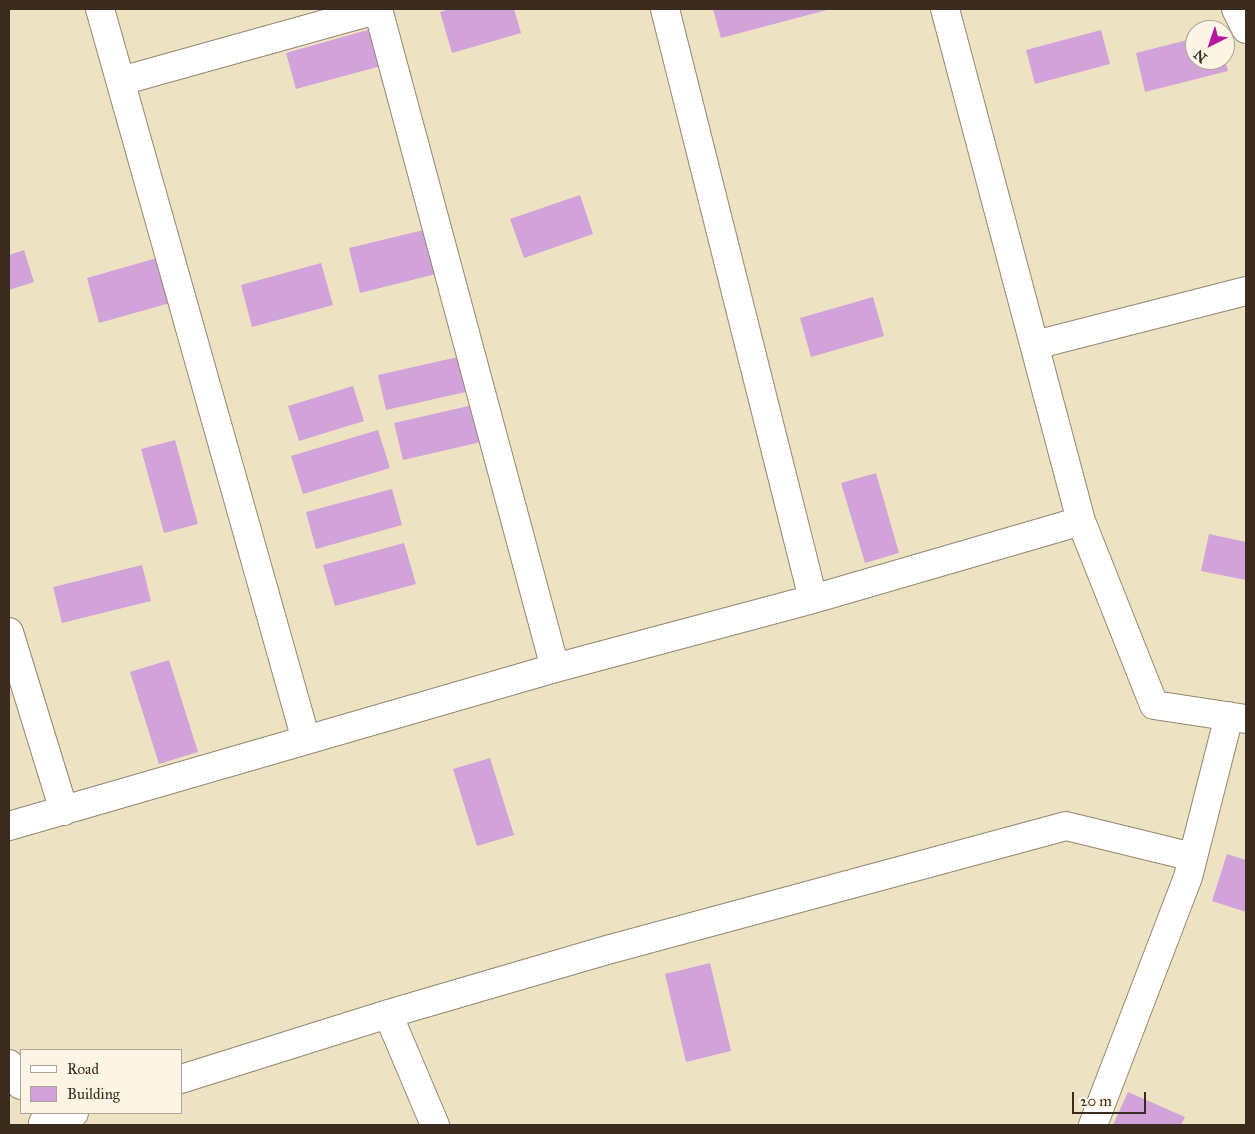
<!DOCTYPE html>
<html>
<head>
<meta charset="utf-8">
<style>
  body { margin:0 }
  #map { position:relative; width:1255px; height:1134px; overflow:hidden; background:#ede3c3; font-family:"IM FELL Great Primer",serif }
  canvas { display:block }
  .frame { position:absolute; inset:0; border:10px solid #3b2a1e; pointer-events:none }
  .legend { position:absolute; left:20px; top:1049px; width:162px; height:65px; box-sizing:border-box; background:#fcf5e5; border:1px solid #afa495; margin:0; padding:6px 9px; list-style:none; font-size:15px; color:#3b2a1e }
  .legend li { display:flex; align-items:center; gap:10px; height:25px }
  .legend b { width:25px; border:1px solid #afa495 }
  .north { position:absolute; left:1185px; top:20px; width:50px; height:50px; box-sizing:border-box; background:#fcf5e5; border:1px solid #afa495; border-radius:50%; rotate:221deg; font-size:14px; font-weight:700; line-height:20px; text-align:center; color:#3b2a1e }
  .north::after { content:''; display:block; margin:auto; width:18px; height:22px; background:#b5179e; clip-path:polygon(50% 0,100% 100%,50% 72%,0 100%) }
  .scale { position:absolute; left:1072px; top:1092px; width:74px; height:22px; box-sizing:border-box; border:2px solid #3b2a1e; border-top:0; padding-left:6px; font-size:15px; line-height:18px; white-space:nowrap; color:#3b2a1e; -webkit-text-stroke:4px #fcf5e5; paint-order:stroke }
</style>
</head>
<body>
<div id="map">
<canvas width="1255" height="1134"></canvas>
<div class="frame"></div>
<ul class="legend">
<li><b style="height:6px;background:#fff"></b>Road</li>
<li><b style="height:14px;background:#d2a2db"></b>Building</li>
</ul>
<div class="north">N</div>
<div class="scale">20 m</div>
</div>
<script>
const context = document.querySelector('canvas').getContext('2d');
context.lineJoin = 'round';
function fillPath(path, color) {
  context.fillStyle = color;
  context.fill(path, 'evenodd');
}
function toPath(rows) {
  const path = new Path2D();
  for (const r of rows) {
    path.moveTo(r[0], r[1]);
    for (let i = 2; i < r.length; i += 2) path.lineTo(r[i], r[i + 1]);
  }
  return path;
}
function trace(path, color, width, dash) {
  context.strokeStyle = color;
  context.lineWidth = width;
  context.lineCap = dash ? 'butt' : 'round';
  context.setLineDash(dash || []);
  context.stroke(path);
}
fillPath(toPath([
  [450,9,514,9,521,33,452,53,440,12],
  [713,9,827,9,827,10,721,38],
  [371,29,381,66,296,89,286,53],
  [1101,30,1110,64,1035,84,1026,50],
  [1195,38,1195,60,1225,60,1228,71,1145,92,1136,53],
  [580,195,593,234,524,258,510,219],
  [436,227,448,271,360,293,349,248],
  [24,250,34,282,9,290,9,255],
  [157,258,170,303,99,323,87,278],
  [321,263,333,305,252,327,241,285],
  [873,297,884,336,811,357,800,318],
  [462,356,470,391,386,410,378,375],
  [353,386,364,421,299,441,288,406],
  [473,405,481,442,403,460,394,423],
  [378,430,390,468,303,494,291,456],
  [175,440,198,524,164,533,141,449],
  [876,473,899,553,865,563,841,483],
  [392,489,402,525,316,549,306,512],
  [1209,534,1246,542,1246,580,1201,571],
  [404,543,416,584,335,606,323,565],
  [142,565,151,601,62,623,53,587],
  [169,660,198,752,159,764,130,672],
  [490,758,514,835,477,846,453,769],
  [1227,854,1246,860,1246,912,1212,901],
  [710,963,731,1051,686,1062,665,974],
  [1128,1092,1185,1117,1181,1125,1113,1125]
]), '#d2a2db');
const minor = toPath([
  [100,9,306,740],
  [378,9,555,668],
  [665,9,813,599],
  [945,9,1081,521,1154,705,1246,719],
  [1236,9,1246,29],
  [121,81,379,9],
  [1035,345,1246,291],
  [9,632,64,811],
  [9,826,555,668,813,599,1081,521],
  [388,1014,435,1125],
  [9,1064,21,1085],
  [181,1079,388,1014,607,950,1066,826,1193,857],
  [43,1123,74,1113],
  [1093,1125,1188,877,1229,716]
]);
trace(minor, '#948670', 30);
trace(minor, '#fff', 28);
</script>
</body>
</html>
